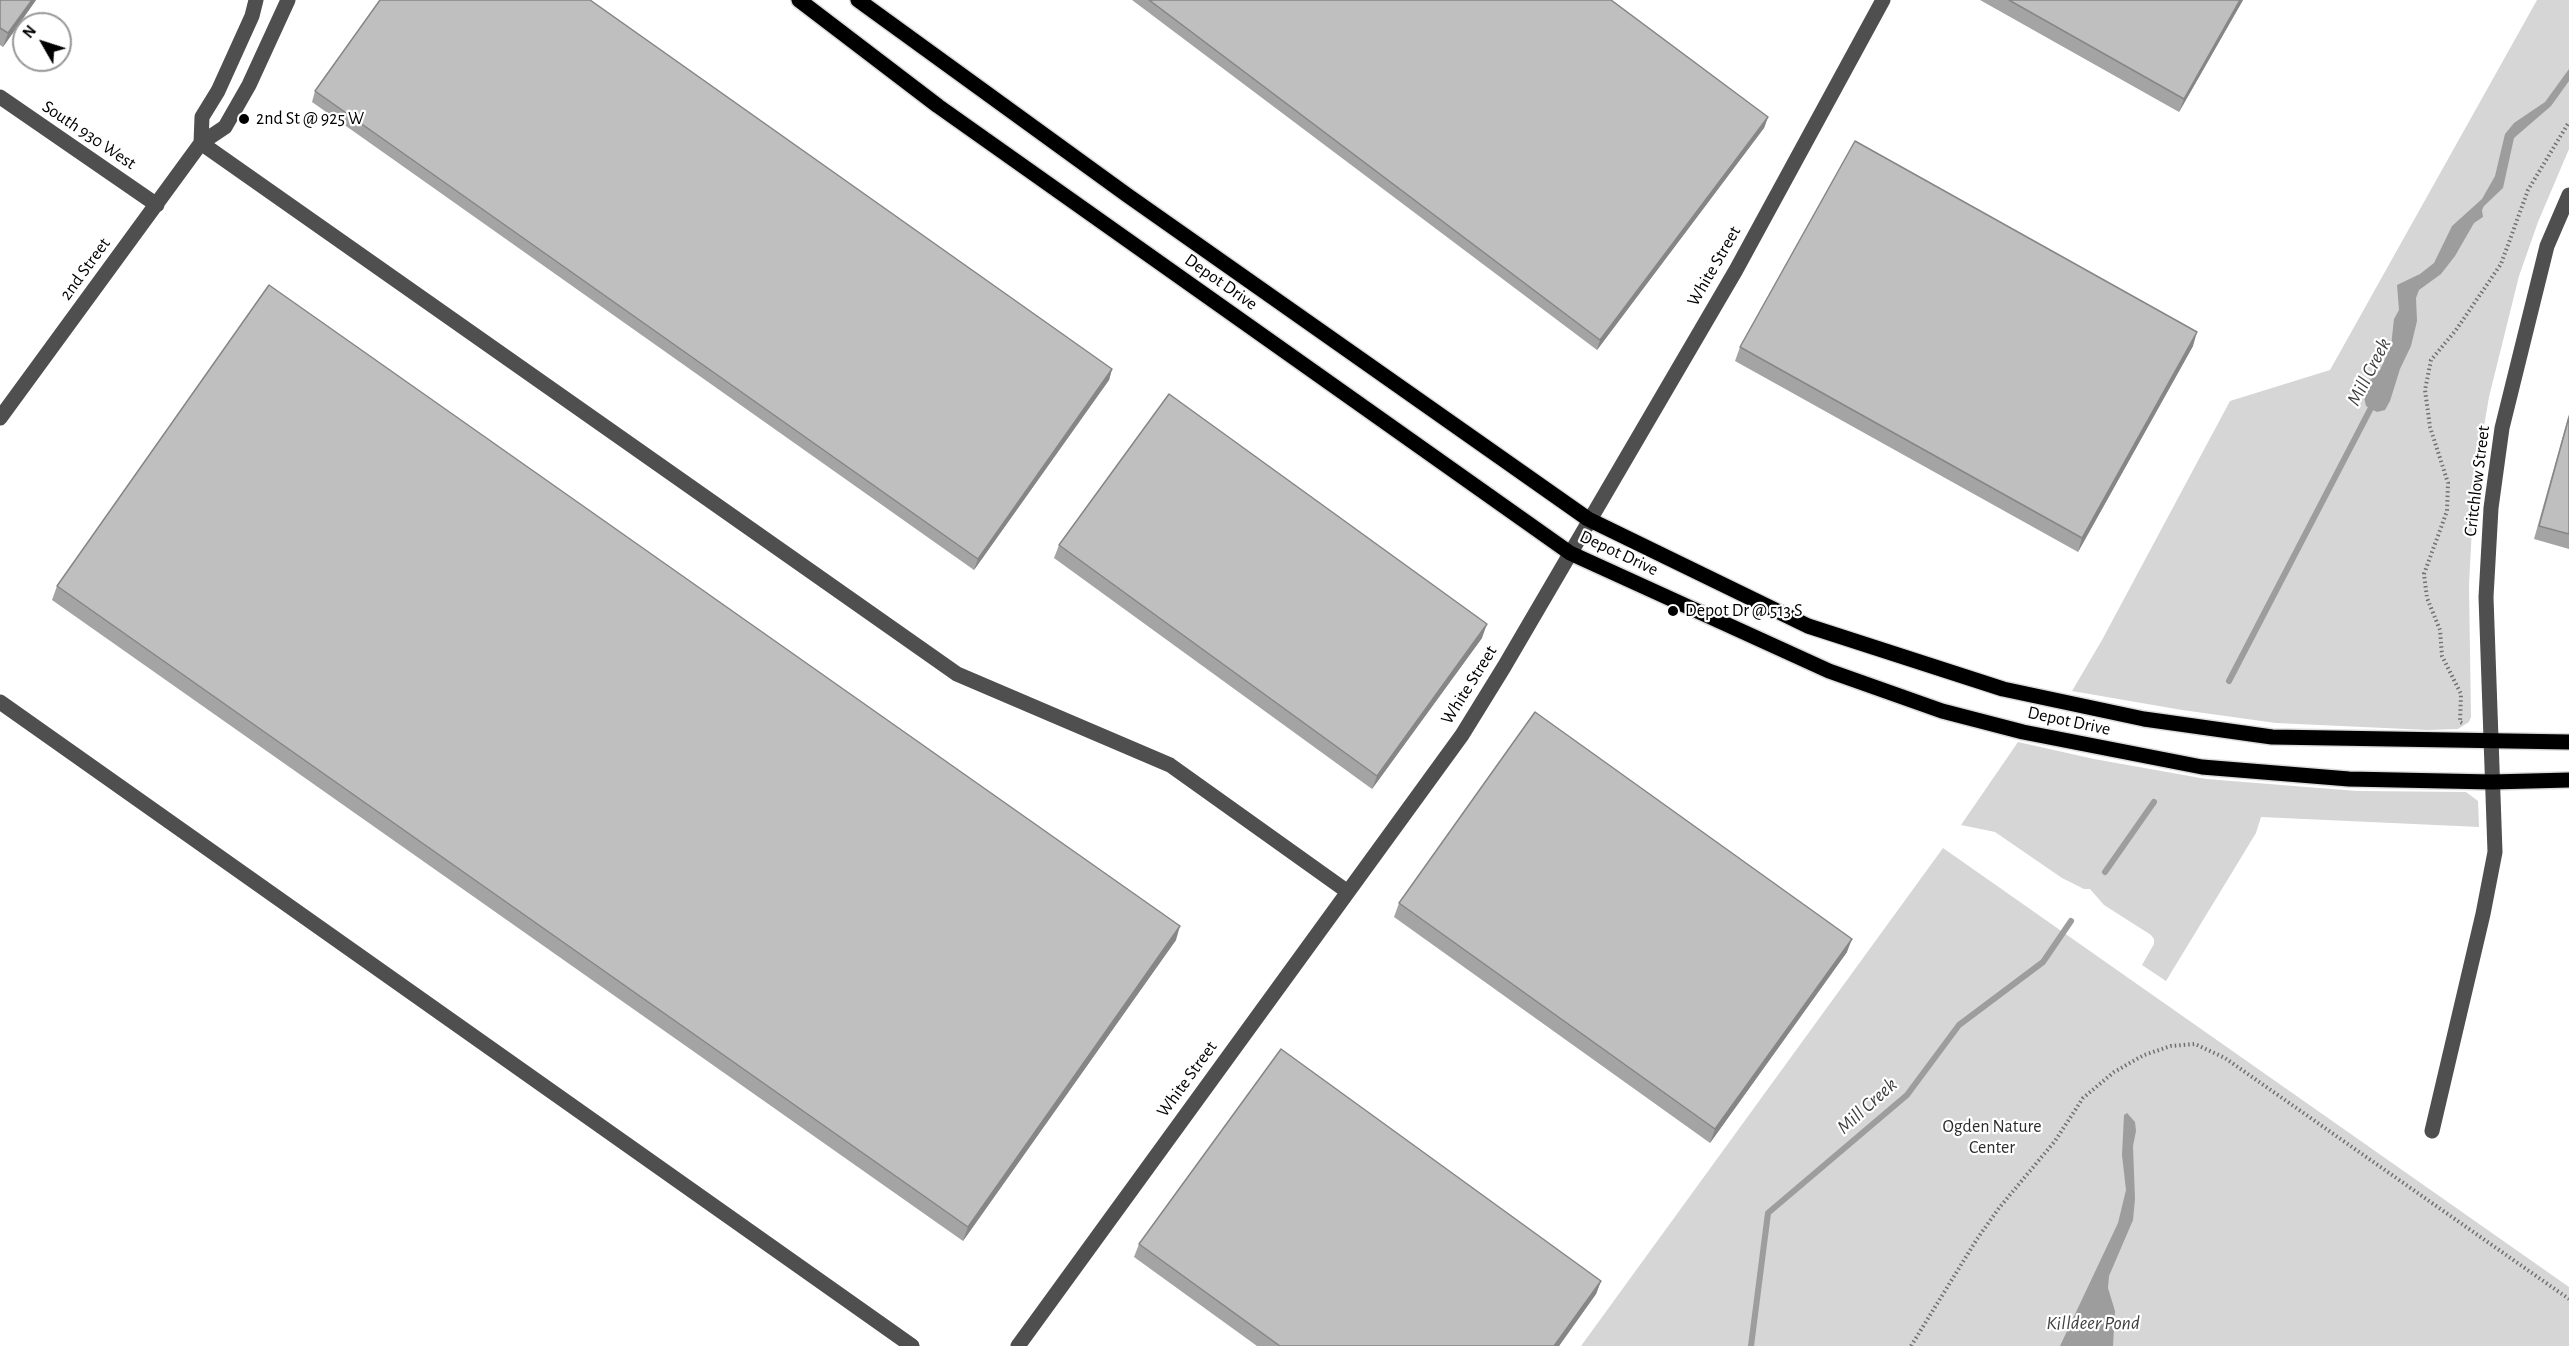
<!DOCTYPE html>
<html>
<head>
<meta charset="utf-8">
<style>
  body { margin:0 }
  #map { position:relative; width:2569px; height:1346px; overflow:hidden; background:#fff; font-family:"Alegreya Sans",sans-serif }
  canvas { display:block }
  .north { position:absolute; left:12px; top:12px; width:60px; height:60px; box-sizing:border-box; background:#fff; border:2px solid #999; border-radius:50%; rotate:309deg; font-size:16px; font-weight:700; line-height:24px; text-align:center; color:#000 }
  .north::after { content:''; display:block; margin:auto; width:21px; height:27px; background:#000; clip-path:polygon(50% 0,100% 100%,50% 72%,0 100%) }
</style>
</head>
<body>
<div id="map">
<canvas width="2569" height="1346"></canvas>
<div class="north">N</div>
</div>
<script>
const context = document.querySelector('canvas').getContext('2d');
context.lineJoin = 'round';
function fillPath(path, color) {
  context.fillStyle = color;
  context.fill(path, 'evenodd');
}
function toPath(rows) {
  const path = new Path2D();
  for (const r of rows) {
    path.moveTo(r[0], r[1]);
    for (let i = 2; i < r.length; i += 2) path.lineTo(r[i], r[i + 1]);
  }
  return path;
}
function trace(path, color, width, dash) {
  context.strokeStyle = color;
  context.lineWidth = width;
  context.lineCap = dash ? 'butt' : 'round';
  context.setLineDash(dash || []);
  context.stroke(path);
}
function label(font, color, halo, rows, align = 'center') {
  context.font = font + ' "Alegreya Sans",sans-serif';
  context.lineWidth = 4.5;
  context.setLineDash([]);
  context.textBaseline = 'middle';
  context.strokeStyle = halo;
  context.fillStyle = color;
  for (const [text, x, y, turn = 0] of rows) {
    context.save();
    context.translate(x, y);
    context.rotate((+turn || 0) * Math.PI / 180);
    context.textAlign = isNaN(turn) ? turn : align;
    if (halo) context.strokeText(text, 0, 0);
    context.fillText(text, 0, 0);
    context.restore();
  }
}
fillPath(toPath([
  [2537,0,2569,0,2569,149,2538,222,2519,276,2489,397,2477,467,2472,527,2469,585,2471,717,2469,722,2458,729,2428,730,2276,723,2182,710,2072,691,2102,640,2230,401,2330,370],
  [2018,742,2094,759,2206,779,2357,791,2466,792,2478,801,2479,827,2261,817,2256,833,2166,981,2142,965,2154,944,2154,939,2151,935,2104,905,2090,889,2084,889,2062,878,1995,832,1961,825],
  [1943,848,2569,1287,2569,1346,1581,1346]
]), '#d6d6d6');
fillPath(toPath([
  [2569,69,2569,81,2551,106,2514,138,2503,188,2484,206,2482,210,2483,217,2474,223,2455,256,2441,274,2419,290,2416,298,2417,321,2411,346,2400,369,2390,401,2385,410,2377,412,2371,409,2366,406,2362,388,2380,370,2391,346,2394,319,2399,310,2397,285,2420,274,2434,263,2452,226,2482,199,2495,176,2505,134,2514,123,2545,102],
  [2127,1113,2135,1122,2136,1131,2133,1146,2135,1199,2133,1220,2109,1276,2108,1288,2115,1311,2113,1346,2060,1346,2118,1223,2126,1190,2122,1155,2124,1115]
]), '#9d9d9d');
trace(toPath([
  [2229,681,2373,404],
  [2105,872,2154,802],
  [1751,1346,1768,1213,1907,1095,1959,1025,2043,962,2071,921]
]), '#9d9d9d', 6);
const major = toPath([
  [799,0,938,106,1570,553,1829,671,1942,711,2023,732,2202,767,2349,779,2492,782,2569,780],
  [858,0,1127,195,1588,519,1808,626,2003,689,2144,719,2272,737,2569,742]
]);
trace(major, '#dbdbdb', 18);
trace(toPath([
  [2462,723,2460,722,2461,694,2442,656,2440,630,2427,598,2424,574,2447,511,2448,483,2430,427,2425,390,2431,360,2456,330,2501,264,2528,190,2569,122],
  [1911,1346,1977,1239,1999,1208,2055,1141,2083,1098,2114,1072,2144,1055,2171,1046,2195,1044,2225,1058,2569,1299]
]), '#717171', 4, [1.5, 3]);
trace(toPath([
  [0,97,157,205],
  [201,143,957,674,1170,765,1348,892],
  [201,143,202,117,218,91,252,16,256,0],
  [0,418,201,143,225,127,249,85,288,0],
  [0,702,912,1346],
  [2432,1131,2483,914,2495,852,2486,597,2491,508,2502,428,2547,246,2569,195],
  [1018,1346,1462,735,1504,667,1736,270,1883,0]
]), '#4f4f4f', 15);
trace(major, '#000', 15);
fillPath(toPath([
  [0,0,36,0,3,47,0,45],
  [1132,0,1611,0,1768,117,1764,128,1597,350],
  [1980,0,2243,0,2179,112],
  [315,91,1112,369,1109,380,974,570,312,102],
  [2193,346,2078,552,1735,361,1740,347],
  [2569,414,2569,549,2534,539],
  [1059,545,1482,638,1372,789,1054,558],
  [57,586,1176,940,963,1241,52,600],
  [1399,903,1847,952,1710,1143,1394,917],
  [1139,1244,1601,1281,1596,1294,1559,1346,1257,1346,1134,1257]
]), '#a4a4a4');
fillPath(toPath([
  [32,0,36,0,3,47,8,33],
  [2240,0,2243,0,2179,112,2184,99],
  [1768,117,1764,128,1597,350,1600,340],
  [2197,332,2193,346,2078,552,2082,538],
  [1112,369,1109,380,974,570,978,559],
  [1487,624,1482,638,1372,789,1377,776],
  [1180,926,1176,940,963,1241,968,1227],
  [1852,939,1847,952,1710,1143,1715,1129],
  [1601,1281,1596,1294,1559,1346,1554,1346]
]), '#868686');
const building = toPath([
  [0,0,32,0,8,33,0,28,0,0],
  [380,0,590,0,1112,369,978,559,315,91,380,0],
  [1149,0,1611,0,1768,117,1600,340,1149,0],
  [2009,0,2240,0,2184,99,2009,0],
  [1855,141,2197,332,2082,538,1740,347,1855,141],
  [269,285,1180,926,968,1227,57,586,269,285],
  [1169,394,1487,624,1377,776,1059,545,1169,394],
  [2569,417,2569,534,2539,526,2569,417],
  [1535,712,1852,939,1715,1129,1399,903,1535,712],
  [1281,1049,1601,1281,1554,1346,1280,1346,1139,1244,1281,1049]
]);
fillPath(building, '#bfbfbf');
trace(building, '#868686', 1.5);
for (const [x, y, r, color] of [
  [244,119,6,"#000"],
  [1673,611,6,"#000"]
]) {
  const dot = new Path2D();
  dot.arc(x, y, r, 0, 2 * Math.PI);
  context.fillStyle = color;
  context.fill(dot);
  trace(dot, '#fff', 2);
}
label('18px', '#000', '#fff', [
  ["2nd St @ 925 W",256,119],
  ["Depot Dr @ 513 S",1685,611]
], 'left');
label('18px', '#000', '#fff', [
  ["South 930 West",89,135,34],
  ["White Street",1714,266,-60],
  ["2nd Street",85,269,-54],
  ["Depot Drive",1221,282,35],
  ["Critchlow Street",2477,481,-83],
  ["Depot Drive",1619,553,25],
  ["White Street",1469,685,-58],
  ["Depot Drive",2069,721,12],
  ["White Street",1187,1079,-54]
]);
label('18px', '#2d2d2d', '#fff', [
  ["Ogden Nature",1992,1127],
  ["Center",1992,1148]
]);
label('italic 20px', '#3e3e3e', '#fff', [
  ["Mill Creek",2369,372,-63],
  ["Mill Creek",1867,1106,-42],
  ["Killdeer Pond",2093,1323]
]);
</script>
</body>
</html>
